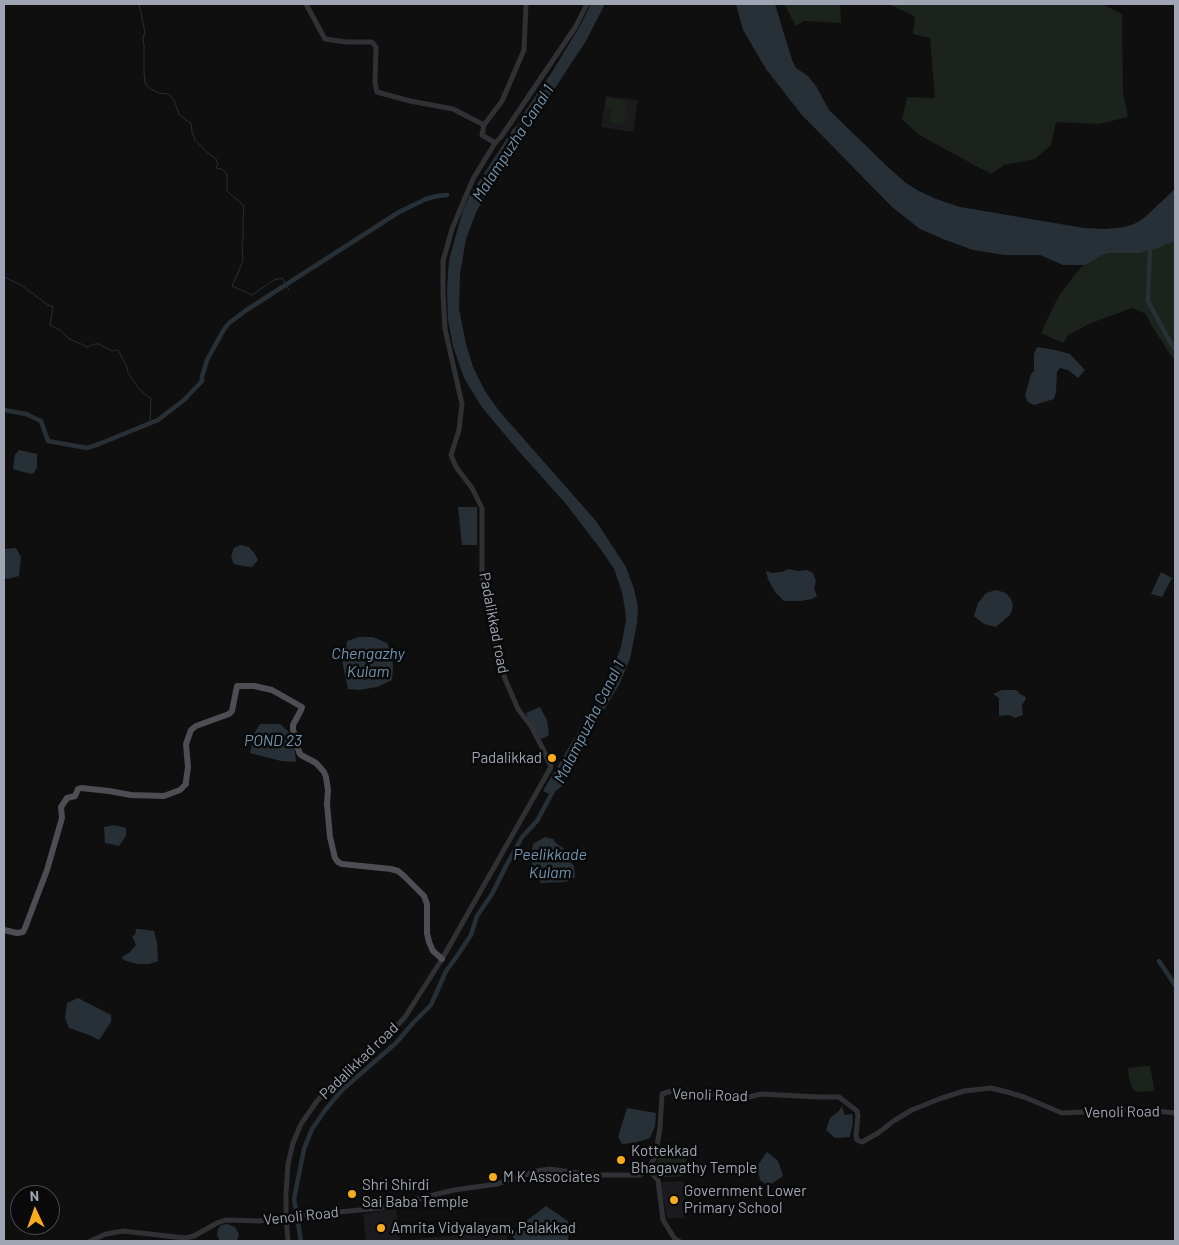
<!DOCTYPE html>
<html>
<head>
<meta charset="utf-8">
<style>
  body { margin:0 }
  #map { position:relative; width:1179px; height:1245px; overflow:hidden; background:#0f0f10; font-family:Barlow,sans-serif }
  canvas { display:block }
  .frame { position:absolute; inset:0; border:5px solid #9fa5b2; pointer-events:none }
  .north { position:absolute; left:10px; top:1185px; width:50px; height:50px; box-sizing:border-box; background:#0a0a0b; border:1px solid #46484e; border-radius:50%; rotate:357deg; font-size:14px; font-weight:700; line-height:20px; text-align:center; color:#9fa5b2 }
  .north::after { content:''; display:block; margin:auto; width:18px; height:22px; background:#f7ac20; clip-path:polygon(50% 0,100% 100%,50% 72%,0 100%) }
</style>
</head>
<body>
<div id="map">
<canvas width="1179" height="1245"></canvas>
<div class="frame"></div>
<div class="north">N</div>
</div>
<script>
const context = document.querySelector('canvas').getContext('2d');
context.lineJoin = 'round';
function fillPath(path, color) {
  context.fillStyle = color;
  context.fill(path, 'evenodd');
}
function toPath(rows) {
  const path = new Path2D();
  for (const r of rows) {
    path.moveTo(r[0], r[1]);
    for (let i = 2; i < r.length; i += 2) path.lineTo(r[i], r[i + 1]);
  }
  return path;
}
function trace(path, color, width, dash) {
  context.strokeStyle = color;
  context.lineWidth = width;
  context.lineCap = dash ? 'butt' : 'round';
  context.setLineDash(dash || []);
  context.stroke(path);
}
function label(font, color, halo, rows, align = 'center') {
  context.font = font + ' Barlow,sans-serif';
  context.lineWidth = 5;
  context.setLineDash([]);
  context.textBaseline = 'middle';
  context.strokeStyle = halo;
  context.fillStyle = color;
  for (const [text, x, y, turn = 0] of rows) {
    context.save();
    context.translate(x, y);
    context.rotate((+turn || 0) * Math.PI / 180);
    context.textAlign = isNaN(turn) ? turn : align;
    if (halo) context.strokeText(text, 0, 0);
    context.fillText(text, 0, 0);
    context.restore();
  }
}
fillPath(toPath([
  [606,96,638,100,633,132,601,127],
  [684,1181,684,1218,667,1218,660,1182],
  [396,1209,400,1241,366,1241,363,1214],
  [506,1229,508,1241,402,1241]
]), '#1b1b1d');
fillPath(toPath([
  [784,4,840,4,841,23,804,21,796,26],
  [888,4,1102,4,1122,14,1123,92,1128,117,1099,124,1056,122,1051,145,1035,159,1004,165,991,174,919,135,902,119,907,97,935,98,930,38,913,34,915,17,906,12],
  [607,98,627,101,624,122,625,124,610,122,612,108,606,107],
  [1175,241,1175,361,1170,354,1151,325,1146,314,1132,308,1091,323,1068,335,1063,343,1041,333,1054,305,1059,296,1076,273,1084,265,1089,263,1102,255,1110,253,1140,253,1156,249],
  [1145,1066,1150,1066,1153,1082,1154,1091,1137,1092,1133,1089,1129,1078,1128,1068],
  [658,1148,688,1154,685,1176,658,1178,656,1173]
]), '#1b231c');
fillPath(toPath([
  [591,4,605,4,586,41,534,120,530,120,527,122,524,127,524,135,477,210,466,239,460,274,459,309,466,344,473,367,485,391,500,412,596,521,626,567,634,589,638,607,637,623,630,659,619,685,565,774,562,786,551,795,543,791,608,681,621,647,626,620,625,609,622,592,614,569,602,551,566,504,516,448,481,406,464,378,453,346,448,320,447,289,449,260,463,210,470,195,513,129,522,122,524,113,552,72,581,24],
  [736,4,775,4,792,60,796,68,808,76,816,86,829,110,890,169,906,183,919,191,936,199,960,207,1084,228,1106,229,1124,227,1134,224,1144,218,1175,189,1175,241,1156,249,1140,253,1110,253,1102,255,1089,263,1084,265,1063,265,1040,255,1005,255,973,250,943,239,920,229,892,207,801,114,766,69,743,30],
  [1037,347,1055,350,1070,354,1085,370,1078,378,1068,370,1060,368,1057,372,1056,392,1054,399,1034,405,1028,402,1025,396,1031,374,1034,371,1034,354],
  [19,450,37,454,37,467,34,473,31,474,13,469,15,455],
  [458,507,477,507,477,545,462,545],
  [240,545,249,547,255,554,258,560,252,567,243,566,234,564,231,557,234,548],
  [16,548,21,557,19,576,8,579,4,578,4,549],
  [788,569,798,571,807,570,813,573,816,581,814,588,817,596,812,599,801,601,784,601,775,592,768,579,766,571,773,573,782,572],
  [1161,572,1172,578,1162,597,1151,594],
  [996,590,1006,593,1011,599,1013,606,1010,615,996,627,984,624,974,616,978,603,986,593],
  [359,637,373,637,387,643,392,655,393,668,392,680,377,687,359,690,348,689,342,661,346,651,347,641],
  [1002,690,1016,690,1021,695,1025,696,1026,699,1022,705,1023,715,1015,718,1009,715,999,716,999,698,993,694],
  [540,707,547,720,549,735,542,739,537,735,529,721,526,713],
  [260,724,280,724,289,732,294,742,296,762,281,761,250,753,255,732],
  [114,825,126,828,126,836,119,846,105,843,104,827],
  [545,837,553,839,556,843,563,848,565,857,574,866,575,877,565,882,541,883,533,870,531,856,533,844],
  [136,929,140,929,154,931,157,943,158,961,149,964,137,964,123,960,122,957,130,952,136,945,132,936,135,935],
  [78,998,111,1015,111,1022,99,1040,89,1035,69,1028,65,1018,67,1003],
  [842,1106,843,1110,845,1115,852,1114,853,1122,850,1137,835,1138,826,1130,830,1118,839,1111],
  [627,1108,656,1113,655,1126,650,1138,634,1143,622,1144,618,1137],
  [767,1152,778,1161,783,1176,768,1186,760,1180,757,1166],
  [546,1206,568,1221,569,1226,568,1241,516,1241,512,1236,526,1221],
  [227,1224,235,1227,239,1234,237,1241,220,1241,217,1235,218,1229,221,1225]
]), '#273036');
trace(toPath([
  [139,4,145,32,143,38,144,45,144,72,145,83,150,89,159,93,169,94,174,100,179,114,187,121,191,123,192,132,195,140,209,154,216,159,218,165,216,168,222,169,227,174,227,191,244,206,243,220,243,236,242,246,243,261,232,286,252,295,274,280,282,278,289,290],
  [4,277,21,285,48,305,53,307,50,325,60,330,69,339,81,344,87,347,95,344,99,344,112,351,118,350,127,367,128,373,139,389,151,399,150,424]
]), '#273036', 1);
trace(toPath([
  [1150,246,1148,301,1170,342,1175,349],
  [4,410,26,414,41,421,48,441,87,448,99,444,158,420,184,400,202,381,202,377,207,360,223,331,228,324,245,311,399,212,426,199,437,196,447,195],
  [1159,961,1175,985],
  [301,1241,294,1199,304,1149,312,1129,326,1109,342,1090,396,1043,413,1023,431,1005,446,971,455,959,471,935,477,916,492,894,506,866,522,837,537,821,553,791]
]), '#273036', 4.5);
trace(toPath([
  [306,4,325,39,346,42,372,42,376,47,375,83,377,92,410,101,453,109,484,125],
  [495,143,482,135,484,125,502,101,524,50,526,4],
  [648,1169,658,1180,663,1220,675,1239,679,1241],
  [90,1241,106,1234,123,1231,185,1238,194,1236,217,1223,226,1220,259,1221,286,1217,381,1208,454,1190,497,1184,537,1171,549,1169,594,1175,640,1175,648,1169,655,1157,660,1128,662,1094,672,1091,749,1097,761,1094,819,1097,839,1097,857,1111,858,1116,856,1136,857,1140,862,1142,878,1133,895,1120,912,1110,939,1099,964,1091,991,1088,1007,1092,1024,1097,1062,1113,1129,1110,1150,1110,1175,1113],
  [288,1241,286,1217,286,1193,288,1164,293,1143,301,1124,317,1101,334,1082,383,1041,405,1017,442,959,551,767,543,749,531,726,518,709,505,679,495,643,489,593,482,578,482,508,472,488,456,467,451,455,459,430,462,404,445,329,443,293,443,261,452,229,473,179,495,143,501,137,576,26,587,4]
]), '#303135', 5);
trace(toPath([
  [4,930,17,933,23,932,25,928,47,870,62,818,61,807,67,798,75,796,78,789,81,788,109,791,131,795,164,796,180,790,186,784,186,781,188,767,186,744,191,730,196,726,229,714,232,711,237,686,254,686,272,690,302,707,301,710,293,725,293,730,295,735,299,752,301,755,316,763,324,772,326,777,328,790,327,804,330,837,335,858,338,862,342,864,391,869,398,871,404,876,424,896,427,904,427,933,429,942,433,951,442,959]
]), '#4c4e54', 6);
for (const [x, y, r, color] of [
  [552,758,5,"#f7ac20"],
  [621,1160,5,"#f7ac20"],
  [493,1177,5,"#f7ac20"],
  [352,1194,5,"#f7ac20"],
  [674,1200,5,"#f7ac20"],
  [381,1228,5,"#f7ac20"]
]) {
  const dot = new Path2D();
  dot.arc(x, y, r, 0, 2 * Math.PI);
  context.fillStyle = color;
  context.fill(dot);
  trace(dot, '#0a0a0b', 2);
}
label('15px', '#9fa5b2', '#0a0a0b', [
  ["Padalikkad road",494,623,79],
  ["Padalikkad road",359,1061,-44],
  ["Venoli Road",710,1095,2],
  ["Venoli Road",1122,1112,-1],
  ["Venoli Road",301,1216,-6]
]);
label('15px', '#9fa5b2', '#0a0a0b', [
  ["Padalikkad",542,758,"right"],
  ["Kottekkad",631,1151],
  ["Bhagavathy Temple",631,1168],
  ["M K Associates",503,1177],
  ["Shri Shirdi",362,1185],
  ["Sai Baba Temple",362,1202],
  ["Government Lower",684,1191],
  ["Primary School",684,1208],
  ["Amrita Vidyalayam, Palakkad",391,1228]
], 'left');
label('italic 16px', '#7494af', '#0a0a0b', [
  ["Malampuzha Canal 1",513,143,-57],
  ["Chengazhy",368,654],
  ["Kulam",368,672],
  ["Malampuzha Canal 1",589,722,-63],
  ["POND 23",273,741],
  ["Peelikkade",550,855],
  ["Kulam",550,873]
]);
</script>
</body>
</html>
